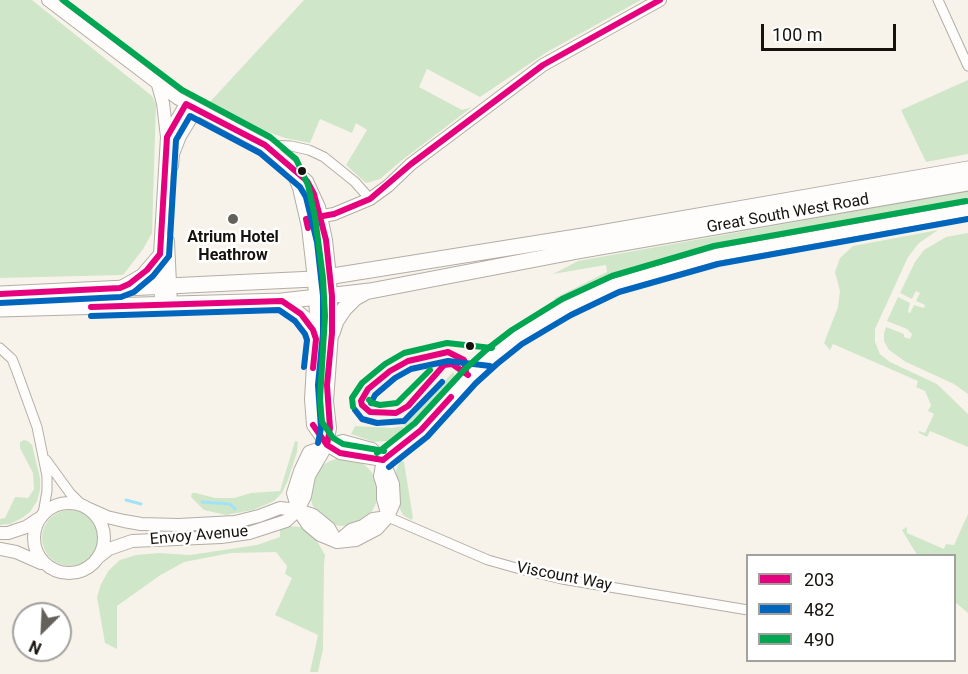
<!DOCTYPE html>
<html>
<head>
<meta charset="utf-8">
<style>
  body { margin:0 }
  #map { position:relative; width:968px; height:674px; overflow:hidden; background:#f8f3ea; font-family:Roboto,sans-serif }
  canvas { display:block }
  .legend { position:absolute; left:746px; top:554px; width:210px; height:108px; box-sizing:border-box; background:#fff; border:2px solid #a2a19e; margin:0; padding:8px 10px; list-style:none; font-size:18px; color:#16130d }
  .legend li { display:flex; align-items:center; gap:12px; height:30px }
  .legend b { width:30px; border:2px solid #a2a19e }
  .north { position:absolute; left:12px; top:602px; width:60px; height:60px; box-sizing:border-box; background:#fff; border:2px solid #a2a19e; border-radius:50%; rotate:204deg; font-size:16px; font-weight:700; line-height:24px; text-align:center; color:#16130d }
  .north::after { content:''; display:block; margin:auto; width:21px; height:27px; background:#65615a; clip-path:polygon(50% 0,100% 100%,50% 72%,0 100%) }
  .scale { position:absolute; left:761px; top:24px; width:135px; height:27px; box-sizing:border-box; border:3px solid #16130d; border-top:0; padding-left:8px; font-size:18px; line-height:21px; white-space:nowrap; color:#16130d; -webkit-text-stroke:4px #fff; paint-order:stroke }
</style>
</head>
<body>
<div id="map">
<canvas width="968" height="674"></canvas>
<ul class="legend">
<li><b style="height:8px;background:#e5007d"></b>203</li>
<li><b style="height:8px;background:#0065bd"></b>482</li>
<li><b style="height:8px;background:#00a651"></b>490</li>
</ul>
<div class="north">N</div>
<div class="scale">100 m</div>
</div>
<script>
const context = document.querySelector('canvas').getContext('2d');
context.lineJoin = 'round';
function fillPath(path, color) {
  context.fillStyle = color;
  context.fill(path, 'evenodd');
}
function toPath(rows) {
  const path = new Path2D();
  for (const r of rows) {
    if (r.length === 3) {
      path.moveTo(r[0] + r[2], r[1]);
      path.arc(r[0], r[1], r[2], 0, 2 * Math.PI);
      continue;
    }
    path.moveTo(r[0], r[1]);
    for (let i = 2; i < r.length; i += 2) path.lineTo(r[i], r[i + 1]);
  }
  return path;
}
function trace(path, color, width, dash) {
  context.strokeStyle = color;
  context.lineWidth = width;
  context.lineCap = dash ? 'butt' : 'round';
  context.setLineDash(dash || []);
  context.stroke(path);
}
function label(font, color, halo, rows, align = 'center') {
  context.font = font + ' Roboto,sans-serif';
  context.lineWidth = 5;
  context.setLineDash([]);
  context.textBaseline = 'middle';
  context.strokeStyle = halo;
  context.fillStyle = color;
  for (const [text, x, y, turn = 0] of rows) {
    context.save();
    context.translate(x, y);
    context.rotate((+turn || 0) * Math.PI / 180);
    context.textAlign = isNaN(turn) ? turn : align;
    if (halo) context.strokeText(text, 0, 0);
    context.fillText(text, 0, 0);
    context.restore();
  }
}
fillPath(toPath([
  [0,0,32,0,152,96,156,104,152,233,143,249,123,275,0,278],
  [304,0,641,0,547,52,480,97,427,69,419,87,462,110,472,107,401,161,380,179,366,183,346,165,367,130,356,123,352,133,320,119,310,143,285,138,260,129,209,103],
  [968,80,968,154,926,162,901,110],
  [968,191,968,203,821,228,691,253,639,265,614,274,555,303,555,298,607,272,606,265,553,274,578,261],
  [938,230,919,243,908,257,875,329,875,342,880,354,890,362,937,384,968,414,968,447,930,431,927,437,919,433,919,431,925,433,934,414,928,411,931,405,925,391,916,387,918,381,833,344,830,350,824,343,838,307,840,291,835,272,840,258,853,246],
  [968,233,968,394,954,384,906,362,889,350,884,341,884,333,886,327,904,334,904,337,910,339,912,334,907,329,887,321,898,297,910,303,908,312,910,313,914,305,924,308,925,305,916,301,920,293,916,291,912,299,900,293,915,262,924,250,946,237],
  [280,308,280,311,154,314,153,311],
  [453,372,455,376,453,381,423,416,408,430,403,424,409,420],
  [355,426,392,428,403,426,405,433,399,440,374,442,351,434],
  [24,440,28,441,32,445,40,478,40,490,37,501,30,512,22,518,10,524,0,525,0,519,5,518,15,497,28,498,34,489,33,473,20,448,20,442],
  [295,441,298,442,297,452,288,480,282,493,274,501,253,510,226,515,204,510,191,497,192,493,196,493,215,498,234,498,251,493,280,491],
  [344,492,34],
  [400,460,404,462,413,518,411,520,403,515,400,509,396,471],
  [70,538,28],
  [968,514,968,613,955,602,954,556,917,555,902,530,907,527,907,533,944,549,946,544,954,545],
  [288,526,300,527,305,529,317,541,325,555,324,565,323,649,318,672,310,672,318,635,275,615,292,578,285,574,287,566,276,552,231,553,184,562,159,576,117,606,117,649,105,643,97,597,101,584,109,570,120,560,136,555,159,553,190,555,257,545,280,537,280,528]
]), '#d0e6c9');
trace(toPath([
  [126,500,141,504],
  [202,502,230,504,235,509]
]), '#a1e2f7', 3);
const minor = toPath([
  [938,0,968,66],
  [265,145,291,146,309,150,324,157,355,182,370,199],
  [0,348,12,359,16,369,37,427,47,476,47,491,43,514],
  [46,460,70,493,83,506],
  [388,517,488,560,520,569,562,579,748,610]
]);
const tertiary = toPath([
  [48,0,177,98,265,145,307,181,319,207,326,240,330,277,332,333,327,401,330,428,327,445,309,476,305,496,298,510,286,521,249,533,221,537,132,541,109,549,100,556],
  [158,85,163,103,167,137,160,254,161,305],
  [167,136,186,104],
  [172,166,173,154,180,136,196,110],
  [291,168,299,188,308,227,314,279,316,315,311,399,313,425,327,445,340,453,383,460],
  [306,219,334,214,370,199,388,186,411,164,543,65,660,0],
  [168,241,171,305],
  [121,287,142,275,160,254],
  [343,441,372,449,383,460,393,484,394,503,388,517,377,529,356,540,337,542,320,535,308,525,298,510,293,493,300,471,309,452,343,441],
  [383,460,421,430,470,377,491,357,517,337,567,307,616,284,716,255,968,210],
  [383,460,380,476,383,486,383,499,388,517],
  [69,538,35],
  [89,509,107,517,124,521,141,524,179,525,235,522,259,516,280,508,298,510,313,515,329,528,337,542],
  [0,533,8,533,26,527,38,519],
  [337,542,351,530,363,526,373,519,388,517],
  [0,549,16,552,41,563]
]);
const trunk = toPath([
  [0,294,314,279,589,235,968,169],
  [282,301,305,319,310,325,316,339],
  [0,309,282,301,370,291,578,251,968,183],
  [332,333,336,321,344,309,355,298,364,293]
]);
trace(minor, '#b2aea6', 11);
trace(tertiary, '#b2aea6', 14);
trace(trunk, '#b2aea6', 17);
trace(minor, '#fefdfc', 9);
trace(tertiary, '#fefdfc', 12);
trace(trunk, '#fefdfc', 15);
trace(toPath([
  [308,228,306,219,334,214,370,199,411,164,543,65,660,0],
  [0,294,120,288,129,284,147,270,160,254,167,137,186,104,265,145,307,181,314,194,326,240,332,296,332,333,327,385,330,428,327,445],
  [91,307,282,301,301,314,313,330,316,339,313,368],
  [362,405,361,401,368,389,390,371,408,361,448,352,464,360,466,372],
  [362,405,370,412,396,413,408,406,444,365,452,364,468,375],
  [313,425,327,445,340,453,383,460],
  [383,460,421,430,451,397]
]), '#e5007d', 6);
trace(toPath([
  [0,303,121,297,134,292,153,276,169,256,176,140,190,116,260,153,300,187,306,197,317,242,323,296,323,333,318,385,321,428,318,443],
  [91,316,279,310,295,321,305,334,307,340,304,367],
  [371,403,375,395,395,378,411,369,448,361,490,366],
  [355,410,362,419,377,423,404,421,442,382],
  [389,467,427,437,476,383,497,364,522,344,571,315,619,292,718,264,968,219]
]), '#0065bd', 6);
trace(toPath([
  [63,0,182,90,270,137,296,159,308,185,315,217,323,278,325,316,320,399,322,422,333,438,343,444,384,451],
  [369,400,372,403,380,405,397,403,430,370],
  [353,407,352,398,362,383,385,364,404,353,447,343,492,348],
  [377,453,415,423,464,370,486,350,512,330,562,299,612,276,714,246,966,201]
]), '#00a651', 6);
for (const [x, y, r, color] of [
  [302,171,5,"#16130d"],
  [233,219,6,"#65615a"],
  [470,346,5,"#16130d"]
]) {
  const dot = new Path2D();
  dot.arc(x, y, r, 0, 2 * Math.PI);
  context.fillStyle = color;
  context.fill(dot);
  trace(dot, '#fff', 2);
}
label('16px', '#16130d', '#fff', [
  ["Great South West Road",788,214,-10],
  ["Envoy Avenue",199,536,-5],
  ["Viscount Way",564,577,11]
]);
label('bold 16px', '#16130d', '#fff', [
  ["Atrium Hotel",233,238],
  ["Heathrow",233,256]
]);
</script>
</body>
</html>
